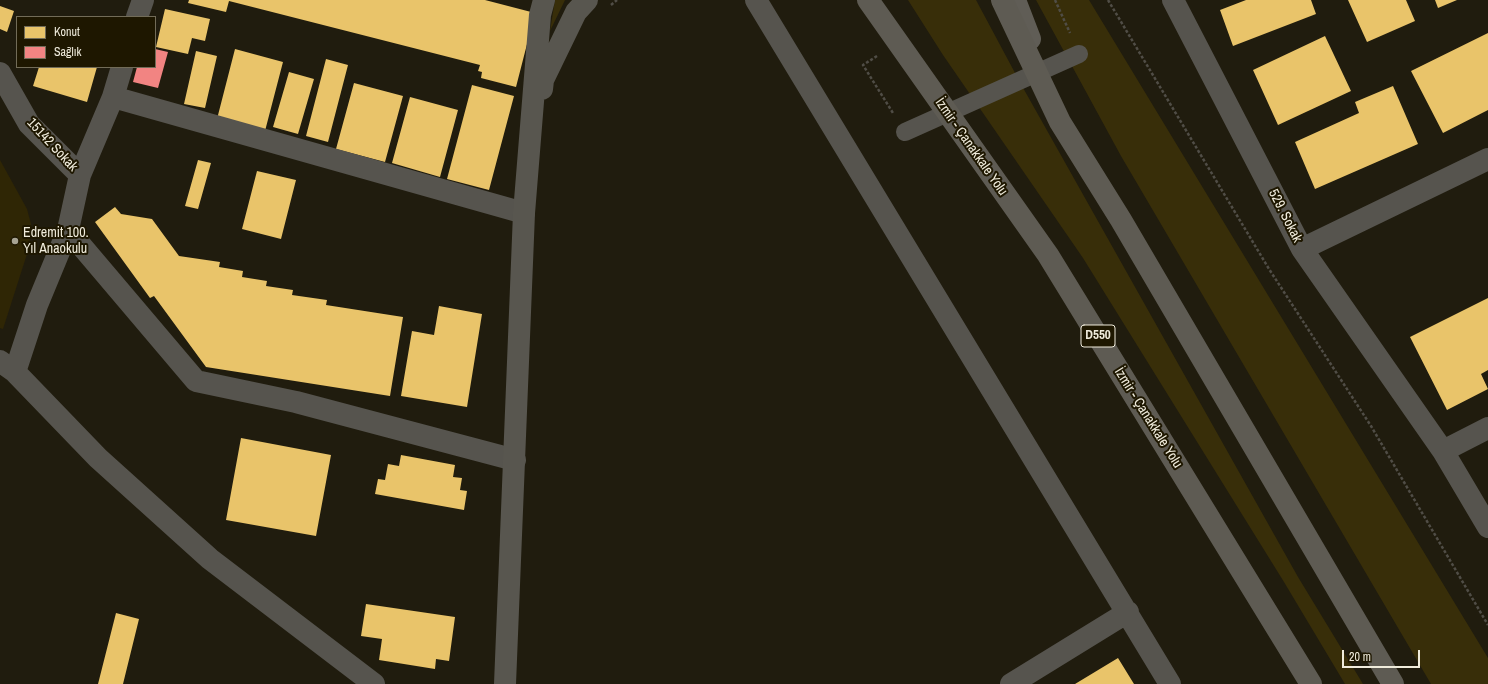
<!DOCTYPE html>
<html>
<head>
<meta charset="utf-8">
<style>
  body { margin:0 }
  #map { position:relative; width:1488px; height:684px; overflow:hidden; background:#201c0e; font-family:"Archivo Narrow",sans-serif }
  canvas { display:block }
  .legend { position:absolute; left:16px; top:16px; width:140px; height:52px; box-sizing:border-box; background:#1e1700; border:1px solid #726c58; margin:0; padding:5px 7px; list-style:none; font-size:12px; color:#f0ecdc }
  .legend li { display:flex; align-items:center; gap:8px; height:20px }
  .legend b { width:20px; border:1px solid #726c58 }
  .scale { position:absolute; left:1342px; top:650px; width:78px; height:18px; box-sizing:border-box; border:2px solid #f0ecdc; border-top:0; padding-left:5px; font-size:12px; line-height:14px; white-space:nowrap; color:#f0ecdc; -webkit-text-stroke:3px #1e1700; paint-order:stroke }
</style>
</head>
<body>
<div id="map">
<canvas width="1488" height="684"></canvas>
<ul class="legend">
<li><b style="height:11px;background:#e9c46a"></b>Konut</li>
<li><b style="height:11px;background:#f28482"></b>Sağlık</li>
</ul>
<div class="scale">20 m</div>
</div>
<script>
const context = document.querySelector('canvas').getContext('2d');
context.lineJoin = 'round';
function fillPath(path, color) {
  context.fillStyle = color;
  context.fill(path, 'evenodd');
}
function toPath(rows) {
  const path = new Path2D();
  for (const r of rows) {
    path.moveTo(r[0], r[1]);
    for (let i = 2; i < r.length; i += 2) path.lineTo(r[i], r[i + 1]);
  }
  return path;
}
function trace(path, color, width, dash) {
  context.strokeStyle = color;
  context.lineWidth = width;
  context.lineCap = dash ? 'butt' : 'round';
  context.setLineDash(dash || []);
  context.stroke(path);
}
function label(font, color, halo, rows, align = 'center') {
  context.font = font + ' "Archivo Narrow",sans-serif';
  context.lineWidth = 4;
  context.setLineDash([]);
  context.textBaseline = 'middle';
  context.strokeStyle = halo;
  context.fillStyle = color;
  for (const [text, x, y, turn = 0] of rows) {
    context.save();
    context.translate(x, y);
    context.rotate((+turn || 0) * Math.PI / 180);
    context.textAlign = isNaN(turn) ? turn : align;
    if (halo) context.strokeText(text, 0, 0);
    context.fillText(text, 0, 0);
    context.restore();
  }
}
fillPath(toPath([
  [0,160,27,209,32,228,27,254,3,329,0,328]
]), '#2f2605');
fillPath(toPath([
  [555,0,565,0,550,31],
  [908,0,976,0,1022,86,1298,577,1363,684,1345,684,1284,582,1083,258,943,55],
  [1036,0,1089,0,1488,658,1488,684,1431,684,1121,156]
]), '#382e09');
fillPath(toPath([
  [189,0,485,0,535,13,516,87,481,78,482,72,478,71,480,65,229,1,226,12,188,3],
  [1246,0,1311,0,1316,14,1233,46,1220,10],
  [1348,0,1406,0,1415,21,1367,42],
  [1435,0,1457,0,1438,8],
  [0,6,14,11,7,32,0,29],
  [165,9,210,19,205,41,192,38,188,54,156,47],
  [1488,33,1488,110,1443,133,1411,71],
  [1325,36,1351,91,1278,125,1253,70],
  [235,49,283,62,265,131,217,119],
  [196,51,217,56,205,108,184,104],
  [326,59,348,65,328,142,306,136],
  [39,67,97,67,87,102,33,86],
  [289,72,314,79,298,134,273,127],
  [354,83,403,96,385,162,336,149],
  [472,85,514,96,489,190,447,179],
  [1393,86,1418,144,1315,189,1295,142,1359,113,1355,102],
  [410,97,458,110,440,177,392,163],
  [198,160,211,163,198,209,185,206],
  [257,171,296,180,281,239,242,229],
  [115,207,121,214,152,219,179,256,220,262,219,267,243,271,242,277,267,281,266,286,293,290,292,295,327,300,326,305,403,317,390,396,206,367,154,296,150,298,95,222],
  [1488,298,1488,370,1481,374,1488,389,1447,410,1410,337],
  [439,306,482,314,467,407,401,396,412,331,434,335],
  [241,438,331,455,316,536,226,520],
  [401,455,455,465,453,477,462,478,460,490,467,491,464,510,375,494,378,479,385,480,388,464,399,466],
  [366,604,455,617,449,661,436,659,435,669,379,660,382,639,361,636],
  [116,613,139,619,123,684,98,684],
  [1118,658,1134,684,1075,684]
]), '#e9c46a');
fillPath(toPath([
  [155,49,168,52,158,88,133,82,137,67,155,67]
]), '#f28482');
trace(toPath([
  [1055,0,1070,33],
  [1108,0,1269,269,1371,426,1488,625],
  [611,5,617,0],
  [877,56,863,65,893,113]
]), '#504d46', 2.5, [3, 2]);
trace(toPath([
  [905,132,1079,54]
]), '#56544e', 18);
trace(toPath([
  [756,0,1170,684],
  [1173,0,1302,249,1488,159],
  [137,17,143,0],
  [122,67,113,97,80,175,68,230,196,381,296,402,515,460],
  [0,73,29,124,80,175],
  [113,97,524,213],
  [1302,249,1443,451,1488,527],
  [0,361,15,372,98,458,210,559,374,684],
  [15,372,37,305,68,230],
  [1443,451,1488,428],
  [1011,684,1128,612]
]), '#56544e', 22);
trace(toPath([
  [542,89,543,80,576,12,587,0],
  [505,684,524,213,540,15,544,0]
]), '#58564f', 22);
trace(toPath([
  [1015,0,1030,39]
]), '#605d56', 22);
trace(toPath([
  [868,0,1048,255,1311,684],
  [1002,0,1060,122,1121,220,1393,684]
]), '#5e5b53', 22);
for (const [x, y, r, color] of [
  [15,241,4,"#a7a394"]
]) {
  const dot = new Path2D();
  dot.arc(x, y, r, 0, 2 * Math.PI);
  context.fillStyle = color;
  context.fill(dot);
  trace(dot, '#1e1700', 1.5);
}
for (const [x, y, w] of [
  [1098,336,34]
]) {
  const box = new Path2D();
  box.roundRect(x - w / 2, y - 11, w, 22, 3);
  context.fillStyle = '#1e1700';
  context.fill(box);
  trace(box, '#f0ecdc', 1);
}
label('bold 13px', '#f0ecdc', null, [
  ["D550",1098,336]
]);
label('14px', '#f0ecdc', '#1e1700', [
  ["15142 Sokak",52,145,47],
  ["İzmir - Çanakkale Yolu",971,147,55],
  ["529. Sokak",1285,216,63],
  ["İzmir - Çanakkale Yolu",1148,418,58]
]);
label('14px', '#f0ecdc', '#1e1700', [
  ["Edremit 100.",23,233],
  ["Yıl Anaokulu",23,249]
], 'left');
</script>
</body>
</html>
